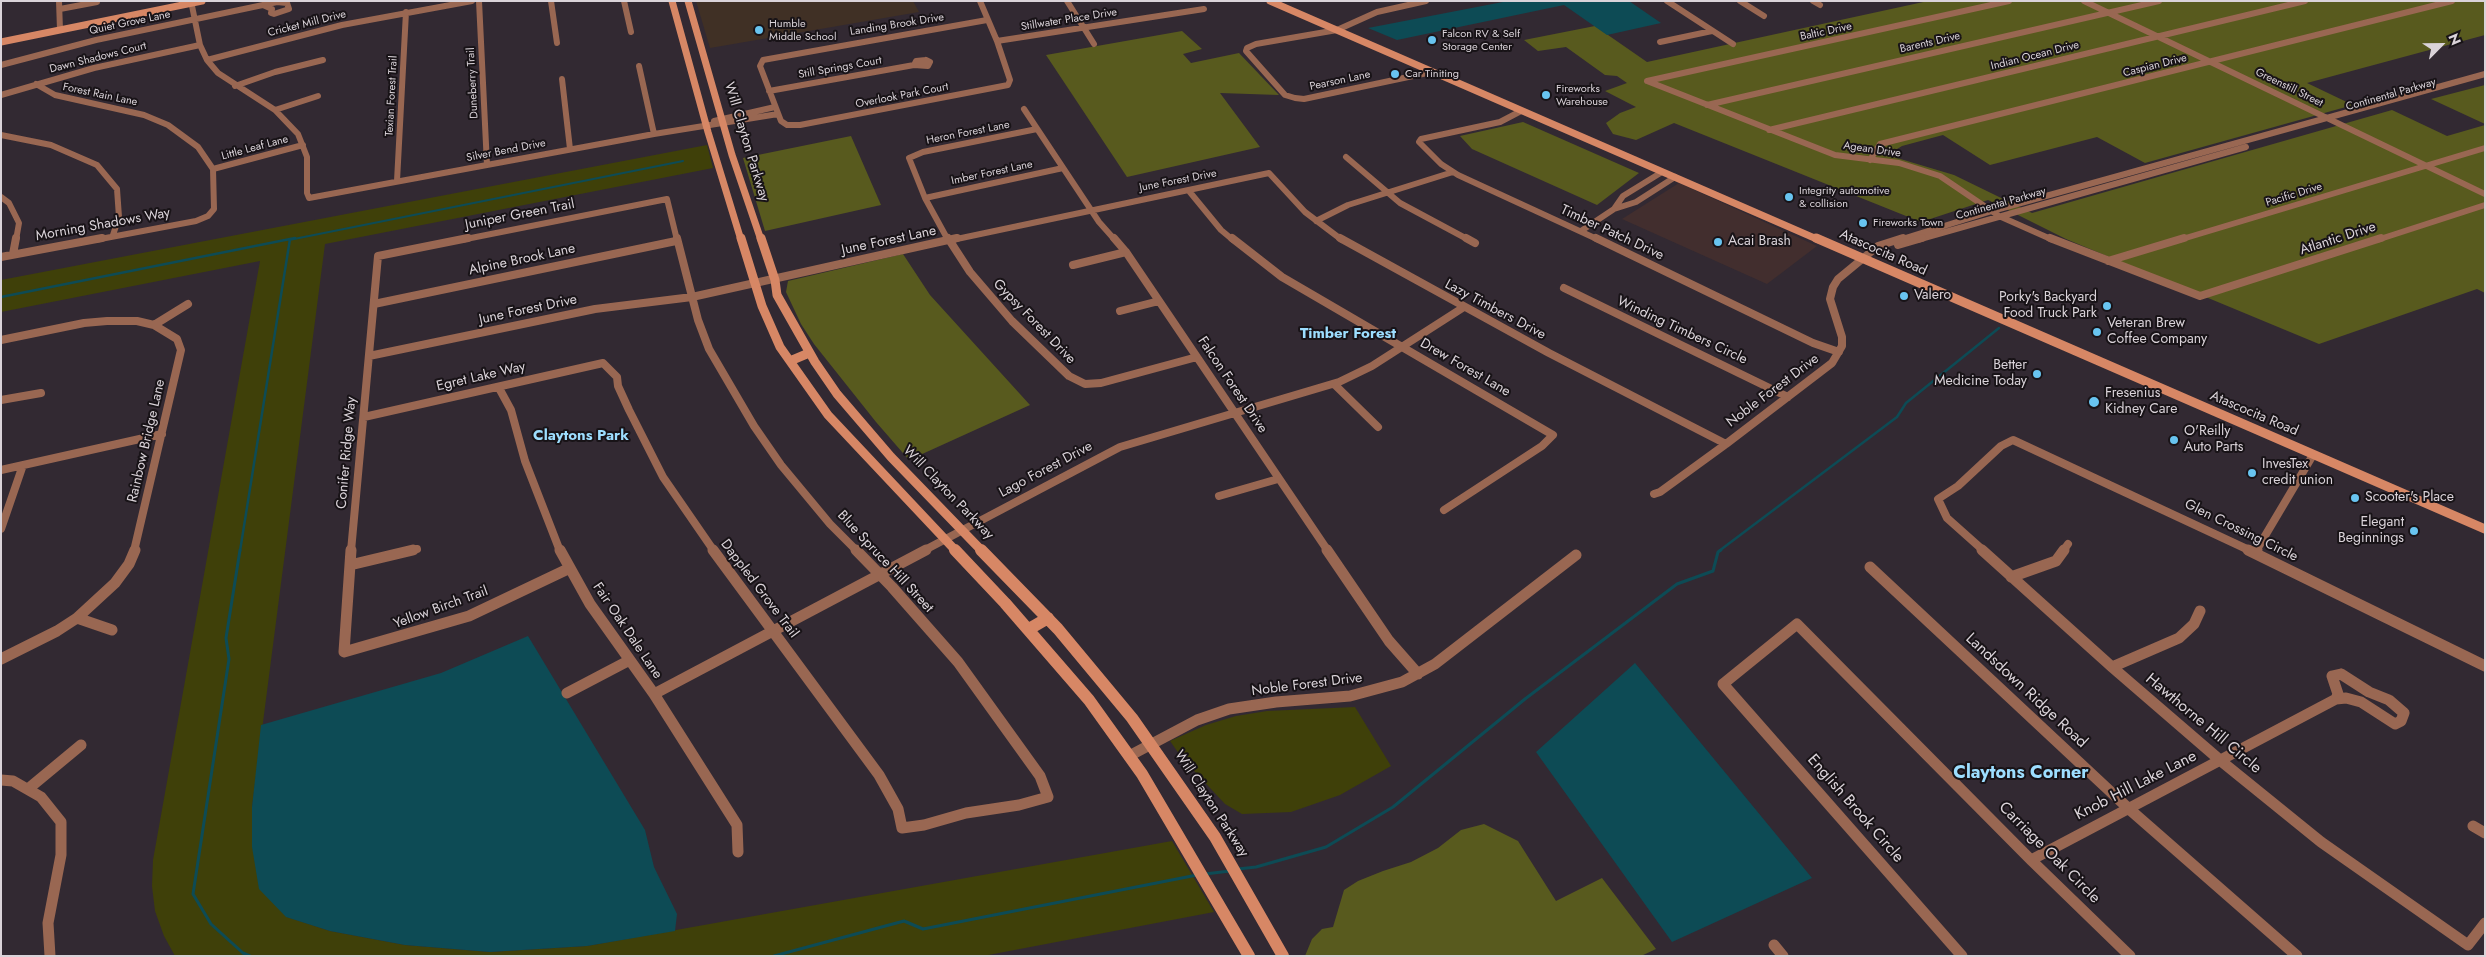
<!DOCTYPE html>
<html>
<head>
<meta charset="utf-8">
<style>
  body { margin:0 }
  #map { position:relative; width:2486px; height:957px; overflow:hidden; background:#322932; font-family:Jost,sans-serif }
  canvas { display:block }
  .frame { position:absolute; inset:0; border:2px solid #dad3d9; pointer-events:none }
  .north { position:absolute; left:2416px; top:20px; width:50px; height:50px; -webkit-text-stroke:4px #181317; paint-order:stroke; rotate:67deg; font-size:14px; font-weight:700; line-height:20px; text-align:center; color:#dad3d9 }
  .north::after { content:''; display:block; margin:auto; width:18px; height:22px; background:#dad3d9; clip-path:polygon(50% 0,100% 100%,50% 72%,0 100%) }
</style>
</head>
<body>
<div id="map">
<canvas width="2486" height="957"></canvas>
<div class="frame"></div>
<div class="north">N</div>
</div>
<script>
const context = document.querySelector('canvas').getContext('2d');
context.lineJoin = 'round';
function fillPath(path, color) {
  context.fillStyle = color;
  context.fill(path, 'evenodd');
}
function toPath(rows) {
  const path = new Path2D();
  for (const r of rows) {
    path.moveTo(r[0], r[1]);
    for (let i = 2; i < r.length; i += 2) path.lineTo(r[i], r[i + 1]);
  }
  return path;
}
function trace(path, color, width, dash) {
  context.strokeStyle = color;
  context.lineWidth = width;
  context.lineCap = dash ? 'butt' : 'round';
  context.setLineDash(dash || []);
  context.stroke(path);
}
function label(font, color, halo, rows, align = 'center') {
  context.font = font + ' Jost,sans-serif';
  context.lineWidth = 4;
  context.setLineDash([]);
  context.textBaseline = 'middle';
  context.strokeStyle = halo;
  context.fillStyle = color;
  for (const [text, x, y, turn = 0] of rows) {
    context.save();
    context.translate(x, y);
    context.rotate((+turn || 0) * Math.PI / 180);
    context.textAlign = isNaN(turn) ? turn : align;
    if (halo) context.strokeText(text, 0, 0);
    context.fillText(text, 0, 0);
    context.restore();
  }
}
fillPath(toPath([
  [1679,183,1817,246,1767,284,1622,219]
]), '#422e2e');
fillPath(toPath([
  [696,1,913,1,919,12,710,48]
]), '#403025');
fillPath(toPath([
  [707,145,713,168,325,244,252,807,287,917,330,931,405,945,490,952,587,946,1172,841,1214,912,983,956,175,956,164,936,155,911,152,886,153,860,260,261,1,312,1,280],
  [1355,707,1391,766,1340,795,1291,812,1242,814,1225,804,1182,758,1170,741,1206,725,1236,716,1267,711]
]), '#3f4009');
fillPath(toPath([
  [1928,1,2485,1,2485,35,2307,83,2353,105,2145,163,2097,137,1990,165,1943,135,1902,146,1887,155,1954,175,2032,213,2392,110,2447,136,2485,125,2485,293,2477,289,2319,344,2066,239,1988,200,1921,222,1674,123,1636,140,1613,134,1606,123,1620,113,1636,107,1605,91,1627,83,1617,76,1605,75,1566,47,1538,51,1524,40,1595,26,1647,62],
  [1182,31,1202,49,1183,54,1191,63,1239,53,1279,95,1220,93,1260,147,1127,177,1046,55],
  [2485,85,2485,124,2431,99],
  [1523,122,1639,173,1597,205,1472,149,1460,136],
  [851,136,881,205,765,231,743,158],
  [903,254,930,295,1030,405,909,460,876,422,814,344,801,324,786,292,788,281],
  [1484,824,1518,841,1556,901,1602,878,1656,949,1641,956,1305,956,1312,939,1322,929,1333,927,1344,890,1358,881,1383,871,1411,862,1438,848,1461,830]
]), '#585a1e');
fillPath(toPath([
  [1508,1,1629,1,1661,23,1607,35,1564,5,1397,40,1368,28],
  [528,636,645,830,654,867,677,914,675,931,587,946,490,952,405,945,330,931,286,917,259,889,252,847,252,807,261,725,441,673],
  [1635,663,1812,878,1672,942,1536,752]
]), '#0d4b55');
trace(toPath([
  [289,240,683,161]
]), '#0d4b55', 2);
trace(toPath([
  [1,297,295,238],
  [240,551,290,239],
  [1719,551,1897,417,1906,403,1999,328]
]), '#0d4b55', 2.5);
trace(toPath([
  [240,550,226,638,229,659,193,894,211,924,243,953,250,956],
  [1238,869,1256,867,1326,847,1393,807,1525,699,1677,584,1713,571,1718,552,1721,550],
  [1205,874,1230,871],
  [774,956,904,921,923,929,1197,875]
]), '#0d4b55', 3);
trace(toPath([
  [59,1,60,30],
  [191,1,200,45,207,60,218,73,275,110,298,134,307,157,307,193,309,198,654,134,778,114],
  [479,1,487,165],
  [551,1,557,43],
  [624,1,631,32],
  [980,1,997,41,1010,80,1008,85,800,125,787,125,781,121,760,66,763,60,987,20],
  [1067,1,1094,44],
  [1426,1,1377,12,1337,30,1256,44,1247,48,1246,51,1285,95,1295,98,1304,99,1432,72],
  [1667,1,1733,44],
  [1740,1,1764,16],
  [1813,1,1820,5],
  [2084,1,2485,194],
  [60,9,97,2],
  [997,41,1204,9],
  [1660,42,1712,31],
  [207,60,342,25,472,1],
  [926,60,930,62,928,66,914,65,916,61,926,60],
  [1,65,96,40,277,2,287,3,289,9,274,14,271,13,272,9,263,5],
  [639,66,654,134],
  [562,79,570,149],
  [1647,81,1835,155,1899,163,1940,176,1999,216,2053,240],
  [1647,81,2009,1],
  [36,84,55,95,144,115,168,125,198,147,213,169,214,209,208,216,196,221,95,240],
  [235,86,275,72,323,60],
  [769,91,914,65],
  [1,95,94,68,200,45],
  [1707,105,2159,1],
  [1024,109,1099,222,1115,240],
  [275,110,318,96],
  [1521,111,1500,122,1421,139,1419,142,1441,164,1458,175,1599,240],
  [714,121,775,107],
  [1769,130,2305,1],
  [1,135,51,145,97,165,117,189,119,217,113,235],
  [1346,157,1400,203,1469,240],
  [1870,160,1880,144,2452,1],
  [213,169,303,145],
  [397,181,406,12],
  [1189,191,1221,230,1233,240],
  [1,197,9,203,19,223,16,240],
  [925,198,1063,168],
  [1614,209,1623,196,1662,172],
  [1316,221,1348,205,1453,172],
  [1581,231,1614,209,1636,202,1675,177],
  [461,240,667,199,677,240],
  [948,240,925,198,909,158,923,152,1037,129],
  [952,240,1269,173,1305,212,1342,240],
  [1899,240,1992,211,2485,74],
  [1917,240,2246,147],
  [2179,240,2485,148],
  [2377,240,2485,205]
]), '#996752', 6);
trace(toPath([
  [677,238,698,320,709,349,754,426,781,465,830,524,857,551],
  [948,238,970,272,1012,321,1069,376,1085,384,1101,383,1197,357],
  [1114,238,1126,252,1328,551],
  [1232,238,1282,277,1553,435,1542,446,1444,510],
  [1340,238,1549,353,1726,444],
  [1466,238,1475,243],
  [1596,238,1813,343,1839,352],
  [2050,238,2200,296,2381,238],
  [1898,245,1922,238],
  [13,254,16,238],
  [1,257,102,238],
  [2108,261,2184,238],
  [1073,265,1126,252],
  [1564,288,1788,397],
  [374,304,676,241],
  [1120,311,1159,301],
  [154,325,188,304],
  [1,340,84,323,107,321,137,321,154,325,177,339,181,350,134,551],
  [369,356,595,309,692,297,957,238],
  [1334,384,1378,427],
  [499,388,511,410,525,461,560,551],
  [1,400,41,393],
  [364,417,603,363,617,377,618,386,629,410,663,477,714,551],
  [1,470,162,434],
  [1654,494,1660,492,1726,444,1832,363,1842,346,1842,337,1830,299,1833,287,1838,279,1878,246,1903,238],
  [1219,496,1278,479],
  [1,529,23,465],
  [351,551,378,256,468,238],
  [408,551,417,549],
  [923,551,1120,447,1339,382,1372,366,1464,307],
  [1984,551,1947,518,1938,499,1958,486,2001,446,2013,440,2251,551],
  [2063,551,2068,544],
  [2256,551,2313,455]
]), '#996752', 8);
trace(toPath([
  [351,550,344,652,469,616,570,568],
  [560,550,590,604,654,694,737,825,738,852],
  [713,550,879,775,898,809,902,828,924,825,966,813,1019,805,1048,797,1040,776,958,662,892,587,856,550],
  [1327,550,1389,641,1418,674],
  [1982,550,2112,667,2221,761,2321,842,2468,945,2485,923],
  [2248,550,2485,666],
  [2255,553,2257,550],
  [350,565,413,550],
  [1870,567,2128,808,2297,956],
  [2011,577,2056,561,2064,550],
  [77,618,112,630],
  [1,659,57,631,77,618,115,583,129,564,135,550],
  [2112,667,2179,638,2194,624,2200,611],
  [2341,674,2369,692,2389,700,2404,713,2401,721,2395,724,2361,702,2346,698,2336,699,2338,694,2332,676,2341,674],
  [567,693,628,661],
  [654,694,926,550],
  [1129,756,1197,720,1229,709,1276,702,1350,696,1402,682,1435,664,1576,555],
  [1,780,13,781,41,797,61,822,61,855,48,923,50,956],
  [28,789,81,745],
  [2473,826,2485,833],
  [2031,860,2336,699],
  [1774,945,1783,956],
  [1962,956,1723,684,1797,624,2031,860,2130,956]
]), '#996752', 11);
trace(toPath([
  [672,1,708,132,741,240],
  [688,1,732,155,761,240],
  [1270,1,1819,240],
  [1,42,202,1]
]), '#d78765', 7);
trace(toPath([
  [741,238,762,306,780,347,828,415,956,551],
  [761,238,775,280,777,295,815,362,837,394,891,457,982,551],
  [1816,238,2485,529],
  [790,361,809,353]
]), '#d78765', 9);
trace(toPath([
  [955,550,1005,603,1089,700,1142,774,1249,956],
  [981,550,1058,629,1132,718,1215,837,1283,956],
  [1029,629,1048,618]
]), '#d78765', 12);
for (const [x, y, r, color] of [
  [759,30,5,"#68c4f0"],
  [1432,40,5,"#68c4f0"],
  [1395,74,5,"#68c4f0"],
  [1546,95,5,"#68c4f0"],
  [1789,197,5,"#68c4f0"],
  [1863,223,5,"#68c4f0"],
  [1718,242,5,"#68c4f0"],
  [1904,296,5,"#68c4f0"],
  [2107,306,5,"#68c4f0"],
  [2097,332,5,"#68c4f0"],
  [2037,374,5,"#68c4f0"],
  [2094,402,6,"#68c4f0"],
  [2174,440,5,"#68c4f0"],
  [2252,473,5,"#68c4f0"],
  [2355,498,5,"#68c4f0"],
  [2414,531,5,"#68c4f0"]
]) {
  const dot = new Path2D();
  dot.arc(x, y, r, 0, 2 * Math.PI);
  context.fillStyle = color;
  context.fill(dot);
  trace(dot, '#181317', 2);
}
label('11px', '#dad3d9', '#181317', [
  ["Stillwater Place Drive",1069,20,-9],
  ["Quiet Grove Lane",130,23,-12],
  ["Cricket Mill Drive",307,24,-14],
  ["Landing Brook Drive",897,25,-9],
  ["Baltic Drive",1826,32,-12],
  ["Barents Drive",1930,43,-13],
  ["Indian Ocean Drive",2035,56,-14],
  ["Dawn Shadows Court",98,58,-14],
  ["Caspian Drive",2155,66,-14],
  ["Still Springs Court",840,68,-10],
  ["Pearson Lane",1340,81,-12],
  ["Duneberry Trail",473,83,-93],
  ["Greenstill Street",2289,88,26],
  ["Forest Rain Lane",100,95,12],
  ["Continental Parkway",2391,95,-16],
  ["Texian Forest Trail",392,96,-87],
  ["Overlook Park Court",902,96,-11],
  ["Heron Forest Lane",968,133,-11],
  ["Little Leaf Lane",255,148,-15],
  ["Agean Drive",1872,150,8],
  ["Silver Bend Drive",506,151,-11],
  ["Imber Forest Lane",992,173,-12],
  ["June Forest Drive",1178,181,-11],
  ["Pacific Drive",2294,195,-17],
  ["Continental Parkway",2001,204,-16]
]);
label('11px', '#dad3d9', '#181317', [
  ["Humble",769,24],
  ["Middle School",769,37],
  ["Falcon RV & Self",1442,34],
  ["Storage Center",1442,47],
  ["Car Tiniting",1405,74],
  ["Fireworks",1556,89],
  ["Warehouse",1556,102],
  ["Integrity automotive",1799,191],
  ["& collision",1799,204],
  ["Fireworks Town",1873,223]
], 'left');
label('14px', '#dad3d9', '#181317', [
  ["Will Clayton Parkway",746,142,73],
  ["Juniper Green Trail",520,215,-11],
  ["Morning Shadows Way",103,225,-10],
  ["Timber Patch Drive",1612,233,25],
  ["Atlantic Drive",2338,239,-18],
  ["June Forest Lane",889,241,-12],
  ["Atascocita Road",1883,253,24],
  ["Alpine Brook Lane",522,260,-12],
  ["June Forest Drive",528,310,-12],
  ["Lazy Timbers Drive",1495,310,28],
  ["Gypsy Forest Drive",1034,322,46],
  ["Winding Timbers Circle",1682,331,25],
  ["Drew Forest Lane",1465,368,30],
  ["Egret Lake Way",481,377,-13],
  ["Falcon Forest Drive",1232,385,56],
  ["Noble Forest Drive",1773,391,-37],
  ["Atascocita Road",2254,414,23],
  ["Rainbow Bridge Lane",147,441,-77],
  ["Conifer Ridge Way",347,453,-85],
  ["Lago Forest Drive",1046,470,-28],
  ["Will Clayton Parkway",948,493,46],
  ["Glen Crossing Circle",2241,531,26],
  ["Blue Spruce Hill Street",885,562,47],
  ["Dappled Grove Trail",759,589,53],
  ["Yellow Birch Trail",441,608,-20],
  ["Fair Oak Dale Lane",627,631,56],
  ["Noble Forest Drive",1307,685,-7],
  ["Will Clayton Parkway",1211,804,57]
]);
label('14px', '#dad3d9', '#181317', [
  ["Acai Brash",1728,242],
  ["Valero",1914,296],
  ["Porky's Backyard",2097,298,"right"],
  ["Food Truck Park",2097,314,"right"],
  ["Veteran Brew",2107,324],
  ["Coffee Company",2107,340],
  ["Better",2027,366,"right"],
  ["Medicine Today",2027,382,"right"],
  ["Fresenius",2105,394],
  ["Kidney Care",2105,410],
  ["O'Reilly",2184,432],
  ["Auto Parts",2184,448],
  ["InvesTex",2262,465],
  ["credit union",2262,481],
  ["Scooter's Place",2365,498],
  ["Elegant",2404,523,"right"],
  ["Beginnings",2404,539,"right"]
], 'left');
label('bold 15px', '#9ddeff', '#181317', [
  ["Timber Forest",1348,334],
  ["Claytons Park",581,436]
]);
label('16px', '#dad3d9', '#181317', [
  ["Landsdown Ridge Road",2026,691,43],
  ["Hawthorne Hill Circle",2203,724,40],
  ["Knob Hill Lake Lane",2136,786,-27],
  ["English Brook Circle",1855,809,49],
  ["Carriage Oak Circle",2049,853,45]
]);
label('bold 18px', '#9ddeff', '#181317', [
  ["Claytons Corner",2021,774]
]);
</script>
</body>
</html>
